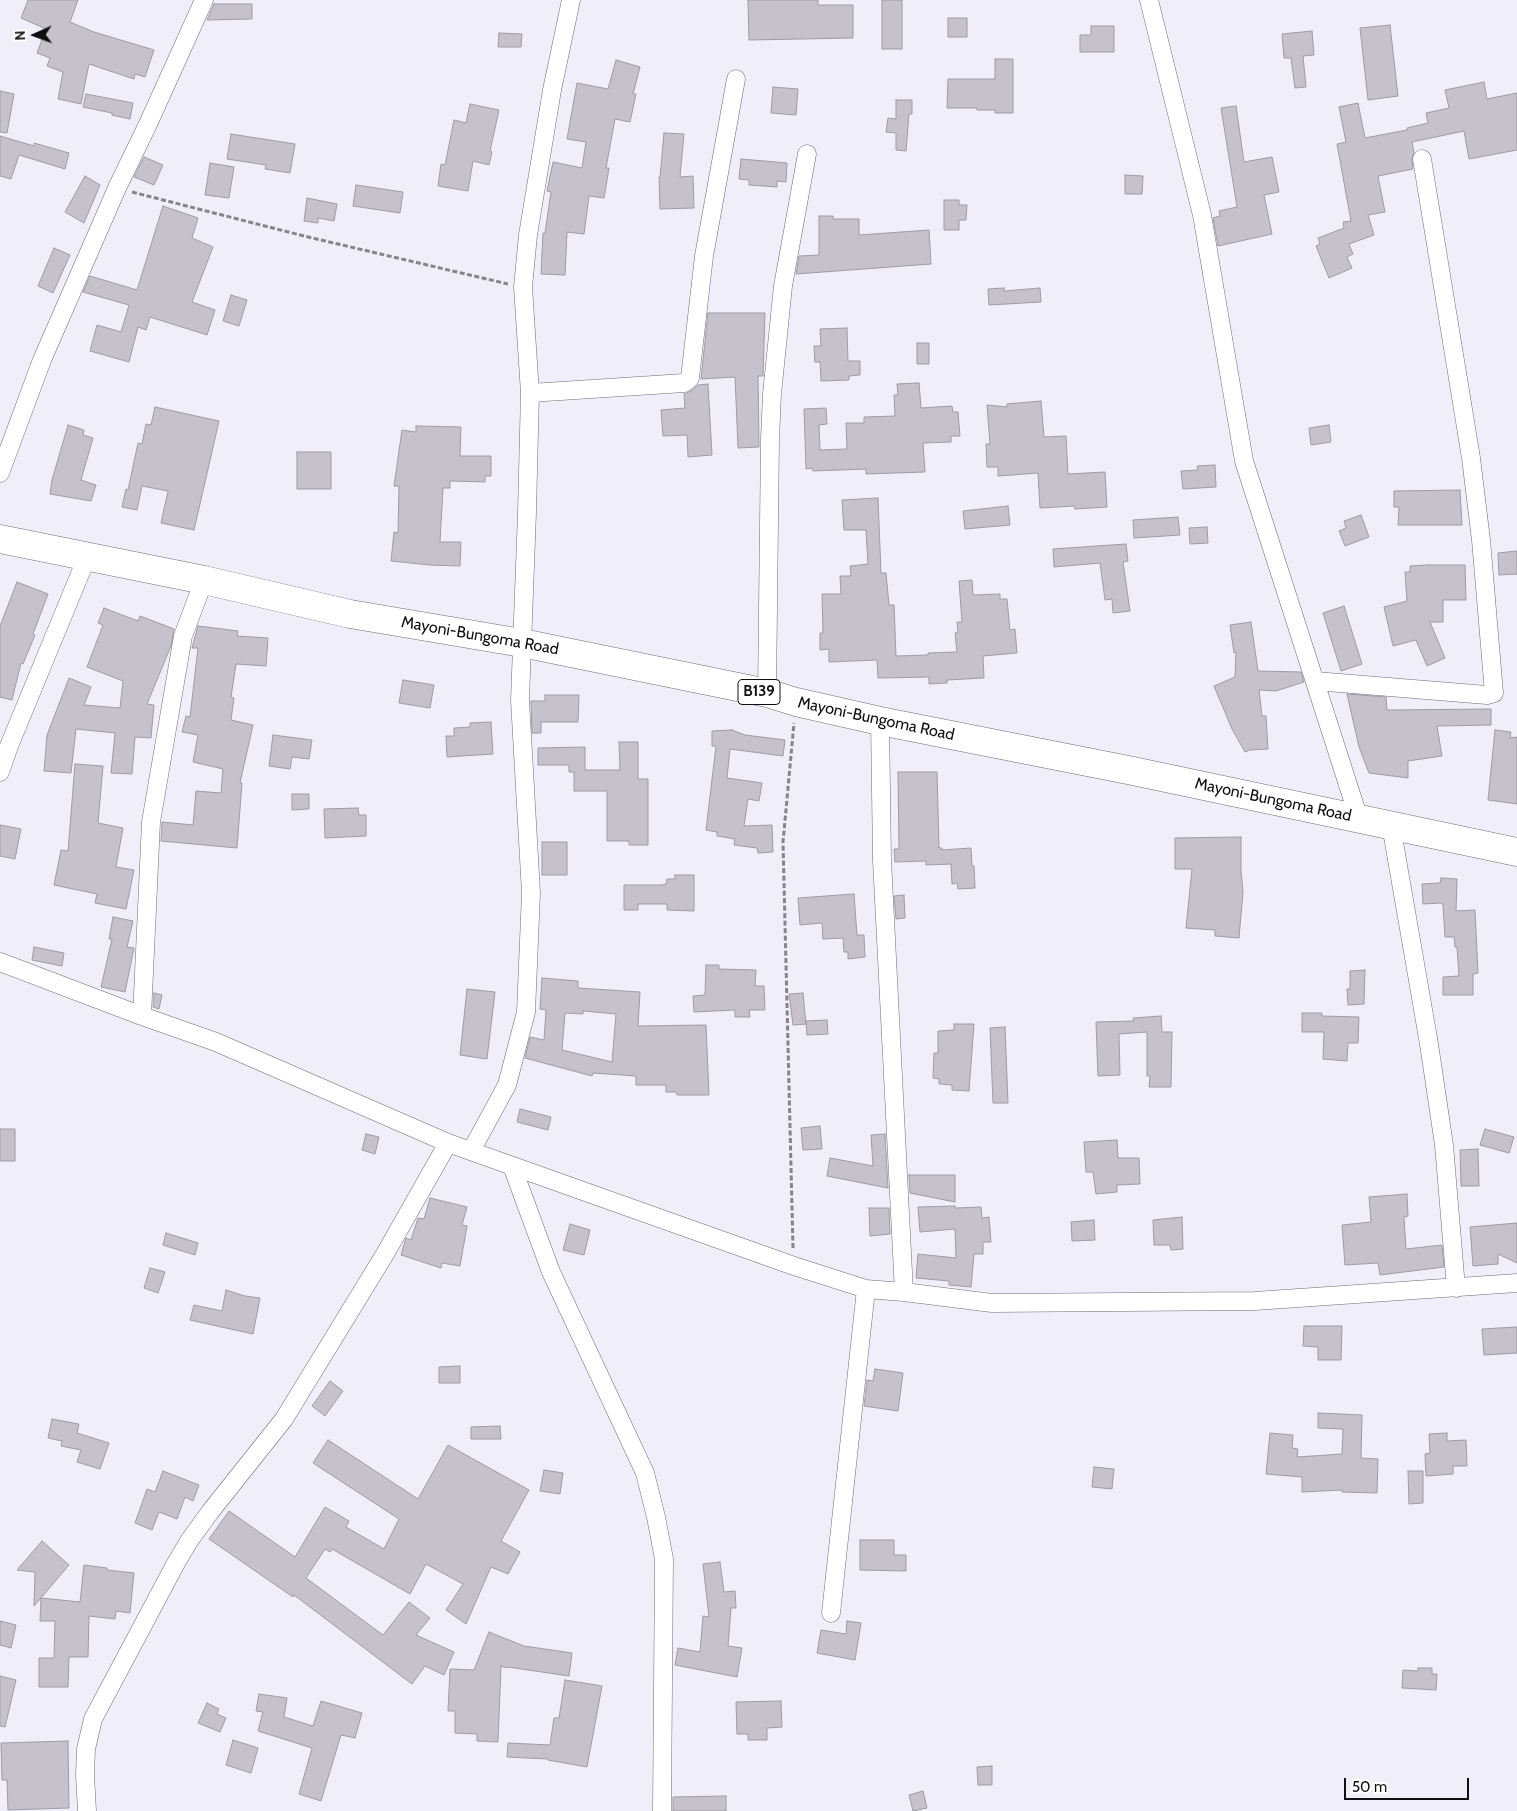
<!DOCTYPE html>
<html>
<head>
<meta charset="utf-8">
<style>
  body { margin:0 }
  #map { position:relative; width:1517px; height:1811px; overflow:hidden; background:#efeef9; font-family:Cabin,sans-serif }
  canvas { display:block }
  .north { position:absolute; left:10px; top:10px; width:50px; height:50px; -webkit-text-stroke:4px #fff; paint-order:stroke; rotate:268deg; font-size:14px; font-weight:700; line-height:20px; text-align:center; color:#101013 }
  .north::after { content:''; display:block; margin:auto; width:18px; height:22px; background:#101013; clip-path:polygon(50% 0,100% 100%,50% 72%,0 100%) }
  .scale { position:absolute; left:1344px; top:1778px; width:125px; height:22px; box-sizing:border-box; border:2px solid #101013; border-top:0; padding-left:6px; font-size:15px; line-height:18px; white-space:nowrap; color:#101013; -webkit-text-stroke:4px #fff; paint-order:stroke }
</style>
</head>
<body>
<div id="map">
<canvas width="1517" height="1811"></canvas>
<div class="north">N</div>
<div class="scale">50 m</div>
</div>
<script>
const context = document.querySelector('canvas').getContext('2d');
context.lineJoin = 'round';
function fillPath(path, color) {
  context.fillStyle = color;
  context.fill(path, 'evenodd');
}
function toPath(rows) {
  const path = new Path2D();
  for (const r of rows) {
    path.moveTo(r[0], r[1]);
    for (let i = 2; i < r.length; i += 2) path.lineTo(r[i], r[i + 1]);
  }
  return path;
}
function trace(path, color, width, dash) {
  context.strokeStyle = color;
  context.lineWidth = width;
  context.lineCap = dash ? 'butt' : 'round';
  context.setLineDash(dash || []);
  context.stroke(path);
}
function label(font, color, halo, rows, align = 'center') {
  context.font = font + ' Cabin,sans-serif';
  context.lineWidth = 4;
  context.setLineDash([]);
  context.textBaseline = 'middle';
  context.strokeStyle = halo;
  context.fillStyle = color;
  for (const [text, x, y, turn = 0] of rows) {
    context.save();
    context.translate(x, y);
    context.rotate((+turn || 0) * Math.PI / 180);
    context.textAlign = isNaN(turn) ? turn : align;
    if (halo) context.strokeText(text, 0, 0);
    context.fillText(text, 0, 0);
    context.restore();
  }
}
const building = toPath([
  [28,0,78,0,70,22,94,32,154,50,145,77,135,74,134,79,89,64,81,104,58,99,63,72,47,66,50,58,37,53,46,29,21,18,28,0],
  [748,0,818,0,818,5,853,5,853,38,749,40,748,0],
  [882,0,902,0,902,49,882,49,882,0],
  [214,4,252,4,252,19,207,20,214,4],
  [948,18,967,18,967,37,948,37,948,18],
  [1390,25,1398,96,1368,100,1360,28,1390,25],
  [1091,26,1114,26,1114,52,1080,52,1080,35,1091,35,1091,26],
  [1312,31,1314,55,1303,56,1306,87,1295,88,1291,58,1284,58,1282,34,1312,31],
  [499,33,522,34,521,47,498,47,499,33],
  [995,59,1013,59,1013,113,995,113,995,110,977,110,977,108,947,108,948,79,995,79,995,59],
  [616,60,640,67,633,94,636,94,630,122,615,119,606,168,609,168,604,198,589,196,584,234,567,232,565,275,541,274,543,233,545,233,551,192,547,191,553,162,582,168,586,142,567,139,577,83,608,89,616,60],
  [1484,82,1487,99,1517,93,1517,150,1469,159,1464,131,1412,142,1414,152,1412,160,1413,169,1378,176,1385,212,1368,215,1374,235,1349,244,1353,254,1347,257,1352,268,1329,278,1316,246,1320,244,1318,238,1344,228,1343,222,1351,221,1337,144,1346,142,1339,107,1358,103,1365,138,1407,130,1407,128,1428,123,1426,113,1449,108,1445,90,1484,82],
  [773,87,798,89,796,115,771,113,773,87],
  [0,91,14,94,7,133,0,132,0,91],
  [86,94,133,103,130,119,112,115,112,113,83,107,86,94],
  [896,100,912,100,912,114,909,114,906,151,896,150,896,133,886,132,888,118,896,119,896,100],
  [470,104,499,110,490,151,492,152,489,165,473,161,468,191,438,186,441,164,445,165,454,120,466,123,470,104],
  [1236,106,1244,162,1272,157,1279,192,1264,195,1272,234,1218,246,1213,218,1220,216,1219,211,1237,207,1221,108,1236,106],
  [664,133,684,134,680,177,693,176,694,208,660,209,659,177,660,177,664,133],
  [231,134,295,144,290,173,265,169,266,165,227,159,231,134],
  [0,136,34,146,34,143,69,153,65,169,19,155,11,179,0,176,0,136],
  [144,157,163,165,154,185,134,177,144,157],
  [741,159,787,163,786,182,777,181,777,187,749,185,749,180,739,179,741,159],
  [210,163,234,167,229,198,205,195,210,163],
  [1125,175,1143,176,1142,194,1125,194,1125,175],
  [85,176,100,185,84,223,65,212,85,176],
  [356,185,403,192,400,213,353,206,356,185],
  [307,198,337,204,334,221,318,218,318,223,304,221,307,198],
  [944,200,959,200,959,205,967,205,966,220,959,220,959,230,944,230,944,200],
  [163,206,198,218,192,238,213,247,192,302,215,310,207,335,150,317,146,330,138,327,129,362,90,351,97,325,121,332,129,305,83,292,90,276,137,290,163,206],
  [819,216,833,216,833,219,859,219,859,235,929,230,931,264,796,274,799,256,819,255,819,216],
  [54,248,70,255,53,293,38,286,54,248],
  [1004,288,1004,291,1040,288,1041,302,989,305,988,289,1004,288],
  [231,295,247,300,239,326,223,321,231,295],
  [708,313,765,313,763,376,758,376,759,447,738,448,735,377,701,379,708,313],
  [847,328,848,361,860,361,860,375,849,376,849,380,821,381,820,362,815,362,814,346,821,346,820,329,847,328],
  [917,343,929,343,929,364,917,364,917,343],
  [919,383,921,408,952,406,953,412,958,412,960,436,951,436,951,442,923,443,925,472,866,474,866,469,813,471,812,468,806,469,804,409,826,408,827,424,819,425,820,450,847,449,846,423,864,423,864,417,895,416,894,395,898,395,897,384,919,383],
  [708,384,712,455,688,457,687,435,663,436,661,410,685,408,684,394,691,391,698,385,708,384],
  [1041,401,1044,437,1066,436,1068,474,1105,472,1107,507,1075,509,1074,506,1040,508,1038,473,998,476,998,467,987,467,986,444,990,444,987,405,1007,407,1007,404,1041,401],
  [155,407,219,421,194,530,161,523,168,491,142,486,137,510,122,507,126,489,128,490,138,443,142,444,146,424,151,425,155,407],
  [68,425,84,430,83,435,93,438,81,480,96,485,91,501,50,494,52,480,68,425],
  [1329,425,1331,442,1311,445,1309,428,1329,425],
  [416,426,461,427,460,456,491,456,491,476,485,476,485,482,450,481,450,488,443,488,440,542,461,542,460,566,430,565,391,561,394,532,398,533,399,486,394,486,402,430,416,432,416,426],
  [297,452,331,452,331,489,297,489,297,452],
  [1215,465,1216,487,1183,489,1181,471,1198,470,1197,466,1215,465],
  [1460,490,1462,525,1398,525,1399,507,1394,507,1394,491,1460,490],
  [878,498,881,573,886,573,889,605,894,605,896,656,928,655,928,653,957,652,955,633,958,632,957,622,962,622,959,581,972,580,973,595,1000,594,1000,599,1007,599,1010,630,1015,629,1017,653,983,656,984,678,947,680,947,683,929,684,929,677,878,678,877,660,829,662,829,649,820,650,820,633,823,633,822,594,841,594,840,576,851,576,850,566,868,564,866,530,844,530,842,500,878,498],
  [1008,506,1010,525,965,529,963,511,1008,506],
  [1361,515,1369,537,1345,546,1339,531,1346,528,1344,521,1361,515],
  [1178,517,1180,535,1134,538,1133,520,1178,517],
  [1207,527,1208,543,1190,544,1189,528,1207,527],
  [1126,544,1128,561,1123,562,1130,611,1113,613,1112,599,1105,600,1100,563,1054,567,1053,549,1126,544],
  [1517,551,1517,574,1499,575,1498,553,1517,551],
  [1428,565,1465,565,1466,600,1443,600,1443,622,1430,622,1445,658,1427,666,1416,640,1393,646,1384,607,1407,601,1405,572,1410,572,1410,566,1428,565],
  [17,582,48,594,33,634,35,635,23,664,21,663,12,700,0,697,0,626,17,582],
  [1344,606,1362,664,1341,671,1323,613,1344,606],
  [104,608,138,621,140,616,174,629,171,646,147,704,154,705,151,738,135,737,132,774,111,773,115,733,76,729,71,773,44,771,47,735,69,678,91,687,84,705,120,708,123,681,87,667,103,625,98,623,104,608],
  [1251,622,1258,671,1301,672,1304,682,1276,691,1259,690,1262,716,1266,716,1268,749,1250,750,1245,752,1232,729,1214,686,1235,677,1236,652,1234,653,1230,625,1251,622],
  [198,626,238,631,237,636,268,638,266,666,236,664,231,697,234,698,231,720,253,725,240,783,242,783,237,848,161,841,162,822,193,825,196,791,221,793,223,769,193,762,198,735,182,732,186,716,190,717,198,648,192,648,198,626],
  [403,680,434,685,430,708,399,703,403,680],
  [1347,694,1386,697,1387,710,1491,709,1491,725,1437,726,1442,756,1408,761,1408,778,1369,773,1359,747,1347,694],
  [545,695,579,695,578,722,541,722,541,733,532,733,531,701,545,701,545,695],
  [491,722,493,754,447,757,446,736,454,736,454,728,470,727,470,723,491,722],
  [732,730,745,735,785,740,783,756,730,749,727,778,762,783,759,801,748,799,744,826,772,825,773,852,758,853,757,848,734,845,735,839,717,836,717,832,706,830,716,746,712,746,712,731,732,730],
  [1495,730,1511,732,1510,738,1517,737,1517,804,1488,800,1495,730],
  [273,735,312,740,309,759,292,757,290,769,269,766,273,735],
  [619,742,638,742,638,779,648,779,648,845,629,845,629,841,607,841,607,791,574,791,574,772,569,772,569,765,538,765,538,748,585,747,585,770,620,770,619,742],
  [75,764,103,766,98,823,123,828,116,867,134,870,126,909,95,903,97,894,54,885,61,850,68,851,75,764],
  [898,772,937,772,939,848,942,848,942,850,971,848,972,866,974,866,975,888,958,889,957,883,952,884,951,864,926,865,926,861,895,862,894,849,899,849,898,772],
  [292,794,309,794,309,809,292,810,292,794],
  [358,808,359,815,366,815,366,836,325,838,324,809,358,808],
  [0,825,21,829,15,859,0,856,0,825],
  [1241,837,1241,871,1243,892,1239,938,1215,936,1215,930,1186,928,1192,869,1175,869,1175,838,1241,837],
  [542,842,567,842,567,875,542,875,542,842],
  [675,875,694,875,694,911,667,910,667,904,638,904,638,910,624,910,624,885,662,885,666,884,667,879,675,879,675,875],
  [1441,878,1457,879,1456,911,1475,910,1478,973,1473,974,1473,995,1443,995,1443,977,1459,976,1457,947,1455,947,1454,937,1445,937,1443,905,1441,903,1423,904,1422,884,1440,883,1441,878],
  [854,894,857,935,864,935,865,957,848,959,848,952,844,952,843,938,823,939,822,923,800,925,798,898,854,894],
  [904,895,905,918,896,919,894,896,904,895],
  [113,917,133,921,127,947,134,948,125,992,101,987,112,939,109,939,113,917],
  [34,947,64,953,62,966,32,960,34,947],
  [706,965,719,965,719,969,756,970,755,986,764,986,765,1010,749,1010,750,1017,735,1017,735,1010,694,1012,693,996,705,995,706,965],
  [1365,970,1364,1004,1348,1005,1347,989,1350,989,1350,971,1365,970],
  [542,978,578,981,578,988,640,992,638,1026,706,1025,709,1095,677,1095,676,1092,666,1092,666,1085,636,1085,636,1076,593,1073,592,1076,525,1058,530,1037,544,1040,546,1010,540,1009,542,978],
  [583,1011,616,1014,612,1062,562,1050,565,1013,583,1014,583,1011],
  [467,989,495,992,487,1059,460,1055,467,989],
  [154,993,162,995,159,1009,153,1007,154,993],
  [803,993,806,1024,793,1025,789,994,803,993],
  [1302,1013,1322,1013,1322,1016,1359,1017,1358,1043,1348,1043,1347,1061,1323,1059,1324,1032,1302,1032,1302,1013],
  [1161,1016,1162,1032,1172,1032,1171,1087,1149,1087,1150,1076,1147,1076,1147,1032,1119,1034,1120,1075,1098,1076,1096,1022,1134,1021,1133,1018,1161,1016],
  [827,1020,828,1034,807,1035,806,1021,827,1020],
  [954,1024,974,1024,969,1091,952,1090,952,1085,939,1084,939,1079,933,1078,934,1053,938,1053,938,1031,954,1030,954,1024],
  [1005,1027,1008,1103,993,1103,990,1028,1005,1027],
  [520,1109,551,1117,548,1130,517,1122,520,1109],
  [820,1126,822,1149,803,1150,801,1128,820,1126],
  [0,1129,15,1129,15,1161,0,1161,0,1129],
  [1485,1129,1514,1137,1509,1153,1480,1145,1485,1129],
  [366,1134,379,1137,375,1154,362,1150,366,1134],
  [885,1134,888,1188,827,1176,830,1158,873,1166,871,1135,885,1134],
  [1117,1140,1118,1158,1139,1158,1140,1184,1117,1185,1117,1192,1096,1194,1093,1172,1086,1172,1084,1142,1117,1140],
  [1478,1149,1479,1186,1461,1186,1460,1150,1478,1149],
  [909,1175,955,1175,955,1202,910,1193,909,1175],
  [1407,1194,1408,1216,1404,1217,1406,1249,1442,1245,1444,1267,1380,1275,1378,1263,1345,1265,1342,1225,1371,1222,1369,1197,1407,1194],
  [430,1198,467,1207,462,1225,467,1226,460,1266,442,1263,441,1268,401,1255,406,1238,411,1240,418,1218,424,1219,430,1198],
  [955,1206,955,1208,981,1207,982,1218,989,1217,991,1242,983,1242,983,1254,974,1254,971,1287,949,1285,949,1281,916,1278,918,1254,956,1258,955,1229,920,1232,918,1207,955,1206],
  [869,1208,889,1208,890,1234,870,1236,869,1208],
  [1182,1217,1183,1249,1171,1250,1170,1245,1154,1245,1153,1220,1182,1217],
  [1094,1220,1095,1240,1072,1241,1071,1222,1094,1220],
  [1517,1223,1517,1263,1498,1254,1498,1264,1473,1266,1470,1227,1517,1223],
  [570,1224,590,1230,584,1255,563,1250,570,1224],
  [166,1233,198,1243,195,1255,163,1245,166,1233],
  [150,1268,165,1272,158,1293,144,1288,150,1268],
  [226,1290,245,1296,260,1298,253,1334,190,1320,194,1305,222,1311,226,1290],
  [1304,1326,1342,1326,1341,1360,1318,1360,1318,1347,1303,1346,1304,1326],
  [1517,1327,1517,1353,1484,1355,1482,1329,1517,1327],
  [460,1366,460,1383,439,1383,439,1367,460,1366],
  [875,1369,903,1373,898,1411,864,1406,867,1380,873,1381,875,1369],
  [330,1381,343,1391,325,1416,312,1406,330,1381],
  [1318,1413,1362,1415,1361,1458,1378,1459,1377,1493,1342,1492,1342,1490,1302,1492,1302,1477,1266,1474,1270,1433,1293,1435,1292,1448,1298,1449,1297,1457,1342,1454,1343,1429,1318,1428,1318,1413],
  [52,1419,79,1424,77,1433,109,1443,100,1469,77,1462,81,1450,61,1446,62,1441,48,1438,52,1419],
  [500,1426,501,1439,471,1439,471,1427,500,1426],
  [1447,1433,1447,1441,1466,1440,1467,1466,1453,1466,1453,1474,1426,1476,1425,1454,1430,1453,1429,1434,1447,1433],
  [328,1440,418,1499,448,1445,529,1490,501,1541,520,1552,508,1574,491,1567,466,1624,446,1610,463,1584,426,1564,410,1594,332,1549,330,1552,325,1549,306,1578,383,1635,409,1602,430,1618,416,1635,454,1652,444,1675,425,1666,412,1684,294,1595,293,1597,209,1539,229,1511,295,1557,325,1507,349,1521,346,1527,384,1549,399,1519,313,1463,328,1440],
  [1094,1467,1114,1469,1112,1489,1092,1487,1094,1467],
  [544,1470,563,1473,560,1494,540,1491,544,1470],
  [163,1471,199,1485,193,1501,185,1497,177,1519,159,1512,152,1530,135,1523,147,1489,155,1492,163,1471],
  [1408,1471,1423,1471,1423,1503,1409,1504,1408,1471],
  [860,1540,894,1540,894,1555,906,1555,906,1571,860,1570,860,1540],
  [42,1541,69,1565,41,1598,80,1602,84,1565,107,1568,107,1570,134,1573,130,1613,116,1611,115,1619,89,1616,88,1657,69,1657,68,1687,39,1687,39,1658,54,1658,55,1621,40,1621,41,1598,34,1606,35,1572,17,1570,42,1541],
  [720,1562,724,1592,735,1591,736,1608,731,1608,728,1646,742,1648,737,1677,675,1665,678,1648,700,1652,703,1616,709,1617,703,1564,720,1562],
  [0,1621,16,1625,11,1648,0,1645,0,1621],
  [847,1621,861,1623,855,1660,817,1653,821,1630,846,1634,847,1621],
  [489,1632,524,1646,572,1653,569,1676,508,1667,507,1668,501,1666,498,1742,477,1741,477,1734,455,1733,455,1711,448,1711,450,1669,474,1670,489,1632],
  [1418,1668,1432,1668,1432,1674,1437,1674,1436,1690,1402,1688,1403,1670,1418,1671,1418,1668],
  [0,1676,16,1680,5,1727,0,1726,0,1676],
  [565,1680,602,1686,587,1767,548,1760,548,1759,507,1757,508,1743,550,1745,554,1718,559,1718,565,1680],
  [259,1694,287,1698,284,1717,313,1726,321,1701,362,1713,355,1738,341,1735,321,1801,299,1794,312,1748,258,1731,263,1712,256,1711,259,1694],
  [781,1701,782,1727,767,1728,767,1740,748,1740,748,1734,737,1734,736,1702,781,1701],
  [207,1703,219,1709,217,1714,226,1718,220,1732,198,1723,207,1703],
  [233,1740,258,1748,251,1773,226,1765,233,1740],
  [68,1741,69,1808,8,1810,7,1780,2,1780,1,1743,68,1741],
  [992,1766,992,1785,978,1785,977,1767,992,1766],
  [923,1791,927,1808,913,1811,909,1795,923,1791],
  [726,1796,726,1811,673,1811,673,1797,726,1796]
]);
fillPath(building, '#c5c2cc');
trace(building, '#9e9ba5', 1);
const street = toPath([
  [1149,0,1202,215,1244,461,1359,819],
  [530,393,684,383,690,378,704,256,736,79],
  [0,473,42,360,117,188,148,124,204,0],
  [1315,681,1487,695,1494,693,1481,540,1471,458,1422,159],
  [767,693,770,439,772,394,783,286,807,154],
  [880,721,882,860,904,1292],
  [0,772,9,746,87,557],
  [1391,825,1429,1044,1444,1145,1456,1288],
  [0,962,142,1016,216,1042,448,1143,794,1266,866,1289,904,1292,992,1303,1255,1301,1517,1283],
  [142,1016,151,822,183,636,204,580],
  [471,1151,507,1085,526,1012,531,893,520,700,527,512,530,393,523,287,528,235,552,90,571,0],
  [512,1166,551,1272,645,1473,656,1517,664,1559,662,1811],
  [831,1613,866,1289],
  [87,1811,85,1775,86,1749,93,1719,176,1563,189,1541,210,1512,284,1419,385,1254,448,1143]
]);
const primary = toPath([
  [0,539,204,580,350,614,522,643,767,693,796,702,880,721,1133,771,1517,852]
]);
trace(street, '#6d6c75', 19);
trace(primary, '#6d6c75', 29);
trace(toPath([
  [132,192,304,236,508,284],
  [793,1248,783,842,794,723]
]), '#85848b', 3, [5, 2.5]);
trace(street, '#fff', 18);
trace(primary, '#fff', 28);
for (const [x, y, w] of [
  [759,692,42]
]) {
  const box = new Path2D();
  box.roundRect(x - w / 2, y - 12.5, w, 25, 4);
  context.fillStyle = '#fff';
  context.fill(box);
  trace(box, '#101013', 1);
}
label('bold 15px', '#101013', null, [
  ["B139",759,692]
]);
label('16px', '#101013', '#fff', [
  ["Mayoni-Bungoma Road",480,636,10],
  ["Mayoni-Bungoma Road",876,719,12],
  ["Mayoni-Bungoma Road",1273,800,12]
]);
</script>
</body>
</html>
